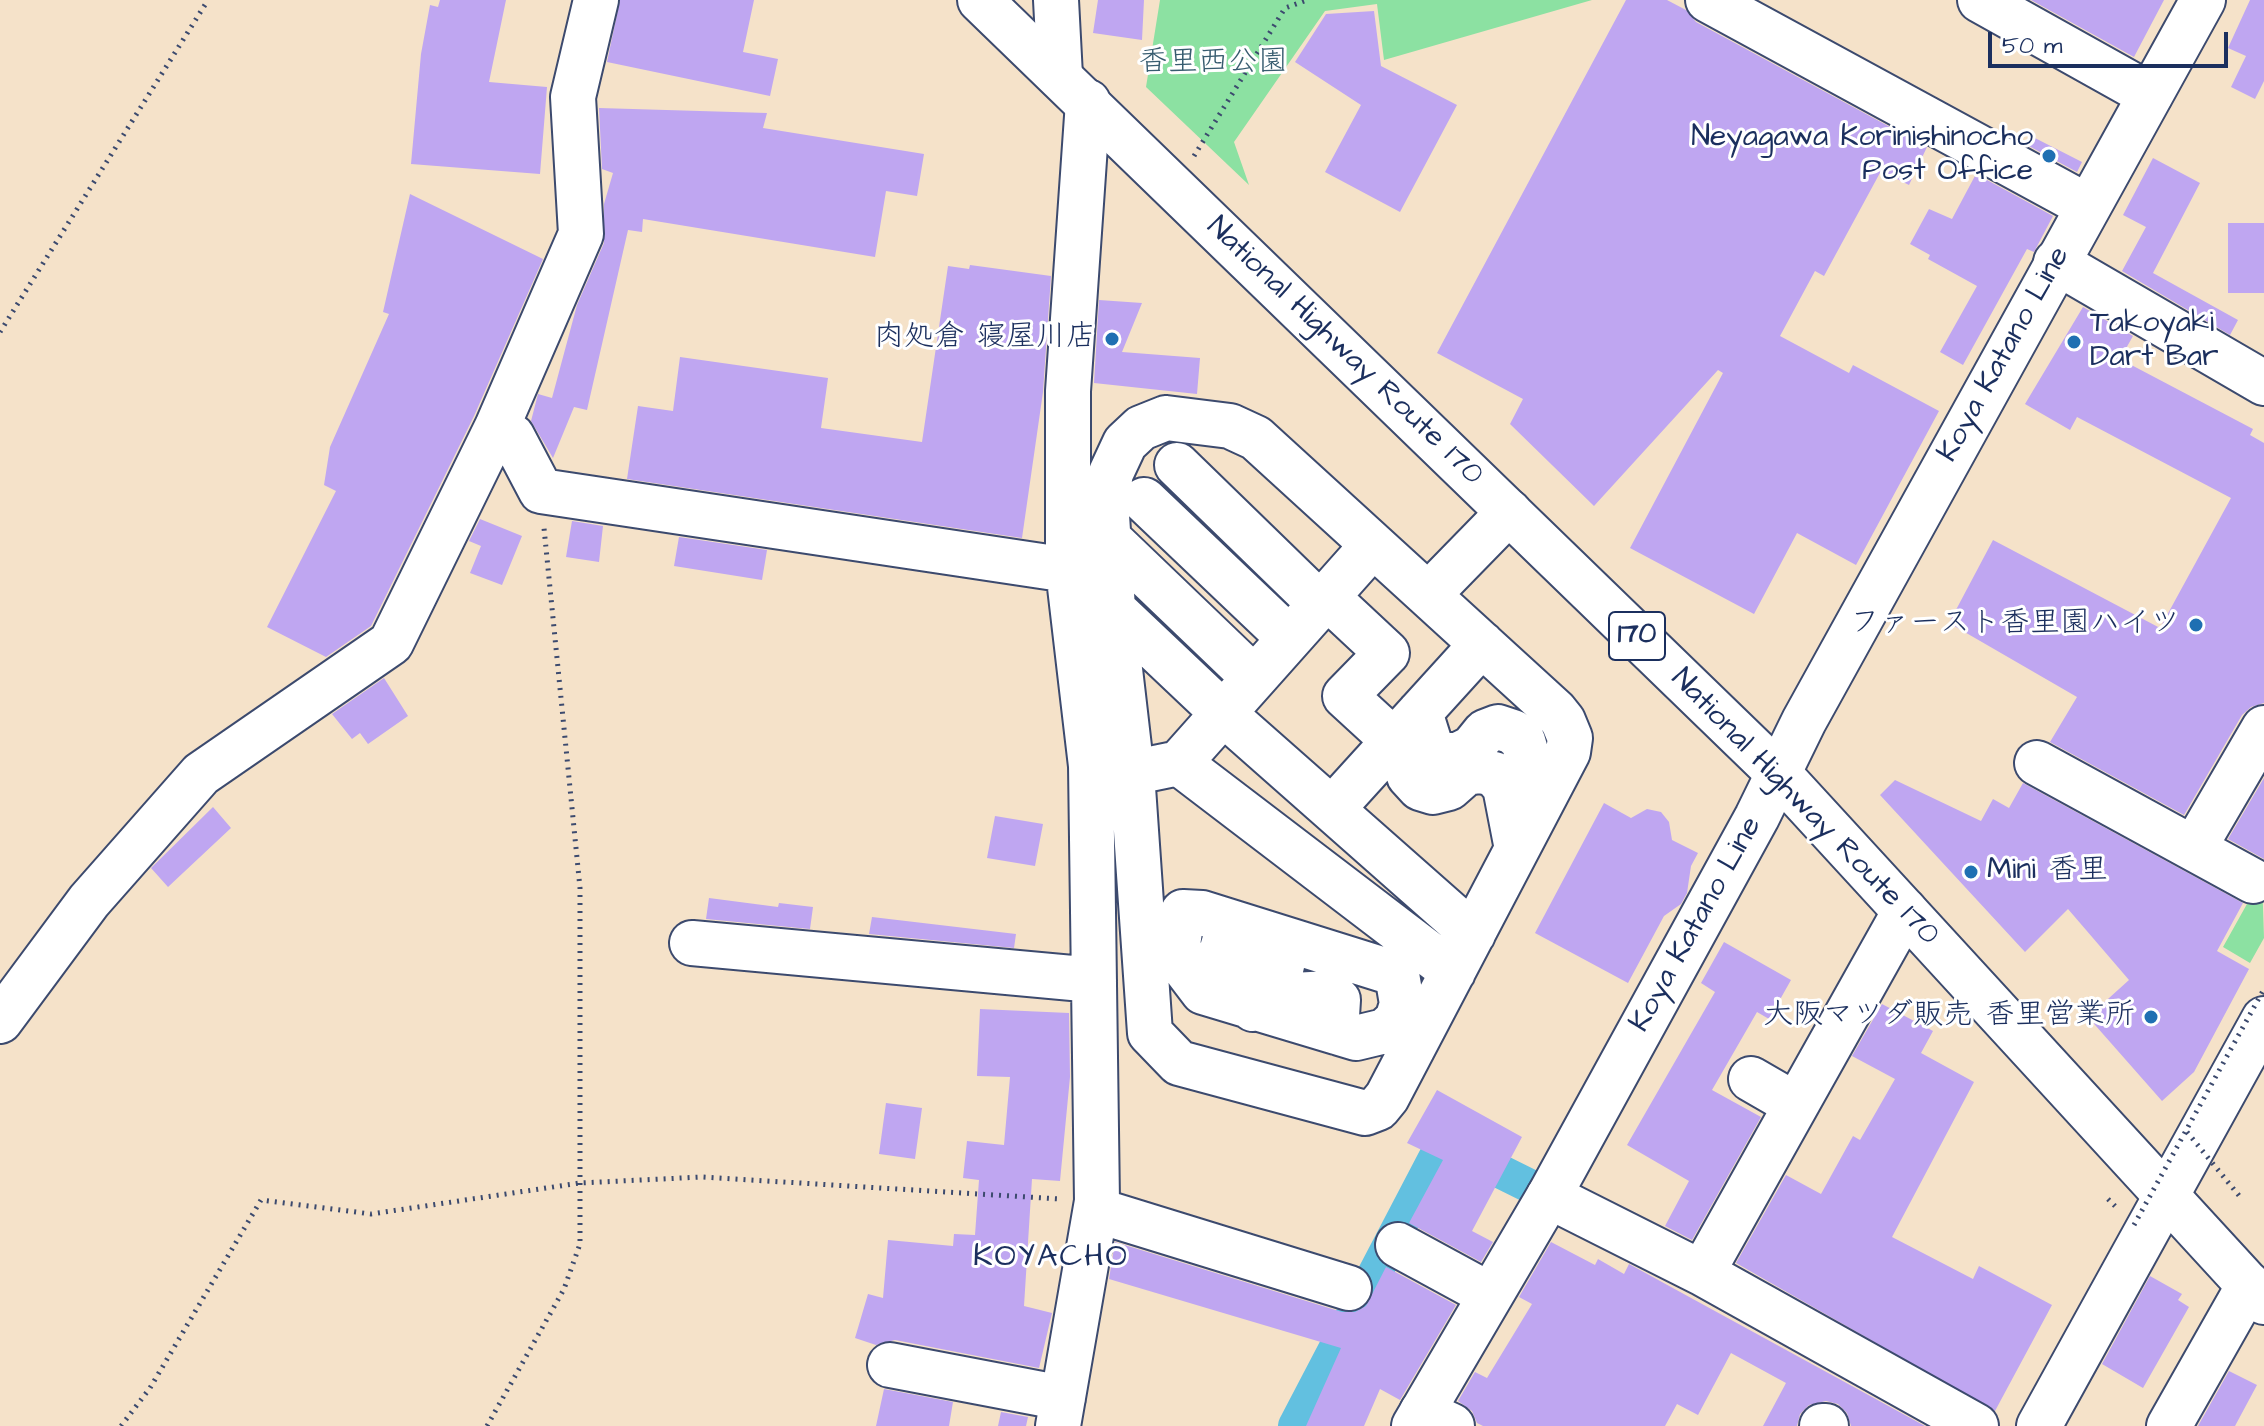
<!DOCTYPE html>
<html>
<head>
<meta charset="utf-8">
<style>
  body { margin:0 }
  #map { position:relative; width:2264px; height:1426px; overflow:hidden; background:#f5e2c9; font-family:"Architects Daughter",sans-serif }
  canvas { display:block }
  .scale { position:absolute; left:1988px; top:32px; width:240px; height:36px; box-sizing:border-box; border:4px solid #1b2f5e; border-top:0; padding-left:10px; font-size:24px; line-height:28px; white-space:nowrap; color:#1b2f5e; -webkit-text-stroke:6px #fff; paint-order:stroke }
</style>
</head>
<body>
<div id="map">
<canvas width="2264" height="1426"></canvas>
<div class="scale">50 m</div>
</div>
<script>
const context = document.querySelector('canvas').getContext('2d');
context.lineJoin = 'round';
function fillPath(path, color) {
  context.fillStyle = color;
  context.fill(path, 'evenodd');
}
function toPath(rows) {
  const path = new Path2D();
  for (const r of rows) {
    path.moveTo(r[0], r[1]);
    for (let i = 2; i < r.length; i += 2) path.lineTo(r[i], r[i + 1]);
  }
  return path;
}
function trace(path, color, width, dash) {
  context.strokeStyle = color;
  context.lineWidth = width;
  context.lineCap = dash ? 'butt' : 'round';
  context.setLineDash(dash || []);
  context.stroke(path);
}
function label(font, color, halo, rows, align = 'center') {
  context.font = font + ' "Architects Daughter","Klee One",sans-serif';
  context.lineWidth = 6;
  context.setLineDash([]);
  context.textBaseline = 'middle';
  context.strokeStyle = halo;
  context.fillStyle = color;
  for (const [text, x, y, turn = 0] of rows) {
    context.save();
    context.translate(x, y);
    context.rotate((+turn || 0) * Math.PI / 180);
    context.textAlign = isNaN(turn) ? turn : align;
    if (halo) context.strokeText(text, 0, 0);
    context.fillText(text, 0, 0);
    context.restore();
  }
}
fillPath(toPath([
  [1160,0,1592,0,1384,60,1377,4,1325,11,1234,142,1249,185,1146,87],
  [2262,877,2264,938,2250,963,2223,947]
]), '#8ce1a2');
trace(toPath([
  [1295,1426,1443,1143,1572,1207]
]), '#62c0e0', 34);
fillPath(toPath([
  [440,0,506,0,489,82,547,87,540,174,411,164,421,54,430,5,438,7],
  [620,0,754,0,743,52,778,59,770,96,607,62],
  [1098,0,1144,0,1142,40,1093,33],
  [1626,0,1667,0,1686,10,1696,22,1927,147,1909,185,1881,171,1824,276,1815,271,1780,336,1849,373,1853,365,1939,411,1856,565,1797,533,1754,614,1630,548,1723,373,1718,370,1594,506,1510,424,1523,399,1437,353],
  [2031,0,2164,0,2134,57],
  [2250,0,2264,0,2264,81,2255,99,2231,87,2246,56,2228,48],
  [1374,11,1381,66,1457,105,1400,212,1325,172,1361,105,1295,62,1326,14],
  [599,108,767,113,763,128,924,154,917,196,886,191,875,257,643,219,642,232,628,230,587,410,574,407,553,458,531,421,538,394,552,398,577,305,604,243,604,204,613,173,602,169],
  [2031,136,2082,162,2077,172,2027,145],
  [2153,158,2200,183,2153,273,2238,320,2230,335,2122,271,2146,227,2123,215],
  [1976,174,2053,216,2034,252,2027,249,1963,365,1940,352,1977,286,1928,259,1930,255,1910,244,1929,209,1952,219],
  [410,194,543,259,474,416,371,626,326,657,267,627,336,491,324,485,330,447,389,314,383,312],
  [2228,223,2264,223,2264,293,2228,293],
  [970,265,1051,276,1043,392,1022,538,627,479,638,406,673,411,680,357,828,378,821,428,922,442,948,266,969,269],
  [1099,300,1142,303,1122,352,1200,358,1197,394,1094,383],
  [2083,307,2133,336,2120,359,2253,429,2250,435,2264,443,2264,703,2251,707,2242,715,2184,815,2050,742,2077,697,1949,623,1993,540,2160,628,2231,498,2077,417,2070,430,2025,404],
  [480,519,522,536,502,585,470,573,481,546,469,541],
  [572,521,603,526,599,562,566,557],
  [679,537,767,550,762,580,674,566],
  [384,678,408,716,368,744,360,733,352,739,332,714],
  [2264,778,2264,859,2228,839],
  [1895,780,1981,821,1993,799,2009,808,2023,783,2243,903,2217,951,2249,969,2194,1072,2162,1101,2088,1017,2129,980,2068,909,2025,952,1880,795],
  [1604,803,1631,818,1647,809,1661,812,1669,822,1672,840,1698,853,1691,866,1687,893,1681,904,1664,916,1628,983,1535,933],
  [213,807,231,828,168,887,151,868],
  [995,816,1043,824,1035,866,987,858],
  [709,898,778,907,779,903,813,907,810,929,706,919],
  [872,917,1016,934,1014,948,869,934],
  [1724,942,1791,980,1769,1019,1757,1012,1712,1090,1761,1117,1692,1240,1665,1226,1689,1181,1627,1145,1715,992,1701,983],
  [1882,1004,1933,1031,1921,1053,1974,1082,1892,1237,1973,1279,1979,1266,2052,1305,1995,1411,1736,1263,1786,1175,1821,1194,1853,1136,1860,1140,1895,1079,1852,1056],
  [980,1009,1069,1013,1070,1077,1060,1181,1032,1179,1024,1306,1052,1313,1039,1368,895,1340,876,1345,855,1338,868,1294,883,1298,888,1240,953,1246,954,1234,975,1235,979,1180,963,1178,967,1141,1004,1145,1010,1077,977,1076],
  [1437,1090,1522,1137,1472,1231,1493,1242,1481,1262,1409,1223,1443,1160,1407,1143],
  [886,1103,922,1108,915,1159,879,1154],
  [1115,1242,1342,1312,1355,1312,1366,1306,1386,1267,1456,1305,1400,1400,1380,1389,1364,1426,1306,1426,1341,1348,1109,1279],
  [1551,1242,1595,1265,1598,1259,1624,1274,1629,1264,1925,1426,1851,1426,1847,1413,1838,1404,1826,1401,1809,1405,1800,1414,1797,1426,1763,1426,1786,1383,1731,1353,1698,1415,1677,1404,1665,1426,1483,1426,1477,1423,1472,1411,1458,1401,1475,1372,1487,1378,1532,1304,1519,1297],
  [2150,1276,2182,1294,2178,1300,2189,1307,2143,1388,2102,1364],
  [2229,1371,2257,1385,2235,1426,2198,1426],
  [884,1389,953,1402,949,1426,876,1426],
  [1001,1412,1028,1417,1026,1426,998,1426]
]), '#bfa6f1');
const minor = toPath([
  [1056,0,1060,76],
  [1708,0,2087,206],
  [1980,0,2150,95],
  [2056,262,2264,383],
  [1166,418,1230,426,1256,438,1555,711,1563,721,1570,738,1568,752,1387,1097,1378,1108,1365,1113,1179,1063,1150,1033,1132,773,1113,609,1106,500,1111,473,1125,443,1141,428,1166,418],
  [497,427,512,436,541,491,1068,570],
  [1177,465,1320,604],
  [1144,500,1289,638],
  [1109,539,1253,677],
  [1428,595,1509,512],
  [1327,597,1387,653,1345,696,1394,741],
  [1113,609,1225,715,1473,934],
  [1420,712,1431,747,1441,755,1458,755,1472,748,1485,732,1498,727,1513,732,1523,741,1541,803],
  [1400,735,1409,776,1420,788,1433,792,1449,788,1466,773,1480,771,1494,774,1505,787,1517,849],
  [1179,763,1453,972],
  [2037,763,2253,881],
  [1150,769,1179,763,1373,545],
  [1333,808,1482,644],
  [2194,848,2264,728],
  [1183,912,1202,913,1397,974,1402,1004,1397,1020,1385,1031,1356,1038,1203,992,1187,971,1178,944,1183,912],
  [1230,922,1218,963,1262,978,1253,1009],
  [1288,940,1279,978,1293,995,1330,993,1338,1000,1336,1032],
  [692,943,1094,980],
  [0,1021,89,901,201,774,391,643,497,427,581,234,573,97,596,0],
  [1751,1079,1796,1105],
  [1549,1196,1702,1273,1976,1426],
  [1096,1210,1349,1288],
  [1398,1245,1490,1295],
  [1702,1273,1905,911],
  [890,1365,1063,1398],
  [1422,1412,1452,1426],
  [1058,1426,1097,1201,1091,766,1068,570,1068,391,1088,102],
  [1822,1426,1826,1426],
  [2039,1426,2264,1019],
  [2169,1426,2249,1285]
]);
const major = toPath([
  [1414,1426,1549,1196,1757,817,1804,721,2203,0]
]);
const highway = toPath([
  [980,0,1779,774,2264,1302]
]);
trace(minor, '#3c4a6e', 48);
trace(major, '#3c4a6e', 48);
trace(highway, '#3c4a6e', 48);
trace(toPath([
  [1194,156,1285,8,1307,0],
  [0,332,208,0],
  [2108,1199,2119,1210],
  [121,1426,150,1388,261,1200,371,1214,580,1183,702,1177,1060,1199],
  [487,1426,564,1289,580,1244,580,888,544,528]
]), '#3c4a6e', 5, [2, 6]);
trace(minor, '#fff', 44);
trace(major, '#fff', 44);
trace(highway, '#fff', 44);
trace(toPath([
  [2187,1132,2241,1198],
  [2134,1225,2264,989]
]), '#3c4a6e', 5, [2, 6]);
for (const [x, y, r, color] of [
  [2049,156,8,"#1f6fb2"],
  [1112,339,8,"#1f6fb2"],
  [2074,342,8,"#1f6fb2"],
  [2196,625,8,"#1f6fb2"],
  [1971,872,8,"#1f6fb2"],
  [2151,1017,8,"#1f6fb2"]
]) {
  const dot = new Path2D();
  dot.arc(x, y, r, 0, 2 * Math.PI);
  context.fillStyle = color;
  context.fill(dot);
  trace(dot, '#fff', 3);
}
for (const [x, y, w] of [
  [1637,636,56]
]) {
  const box = new Path2D();
  box.roundRect(x - w / 2, y - 24, w, 48, 6);
  context.fillStyle = '#fff';
  context.fill(box);
  trace(box, '#1b2f5e', 2);
}
label('bold 28px', '#1b2f5e', null, [
  ["170",1637,636]
]);
label('30px', '#375c6f', '#fff', [
  ["香里西公園",1213,64]
]);
label('30px', '#1b2f5e', '#fff', [
  ["Neyagawa Korinishinocho",2033,139],
  ["Post Office",2033,173],
  ["Takoyaki",2090,325,"left"],
  ["Dart Bar",2090,359,"left"],
  ["肉処倉 寝屋川店",1096,339],
  ["ファースト香里園ハイツ",2180,625],
  ["Mini 香里",1987,872,"left"],
  ["大阪マツダ販売 香里営業所",2135,1017]
], 'right');
label('30px', '#1b2f5e', '#fff', [
  ["National Highway Route 170",1344,352,44],
  ["Koya Katano Line",2005,355,-61],
  ["National Highway Route 170",1804,808,46],
  ["Koya Katano Line",1697,925,-61]
]);
context.letterSpacing = '2px';
label('32px', '#1b2f5e', '#fff', [
  ["KOYACHO",1051,1258]
]);
context.letterSpacing = '0px';
</script>
</body>
</html>
